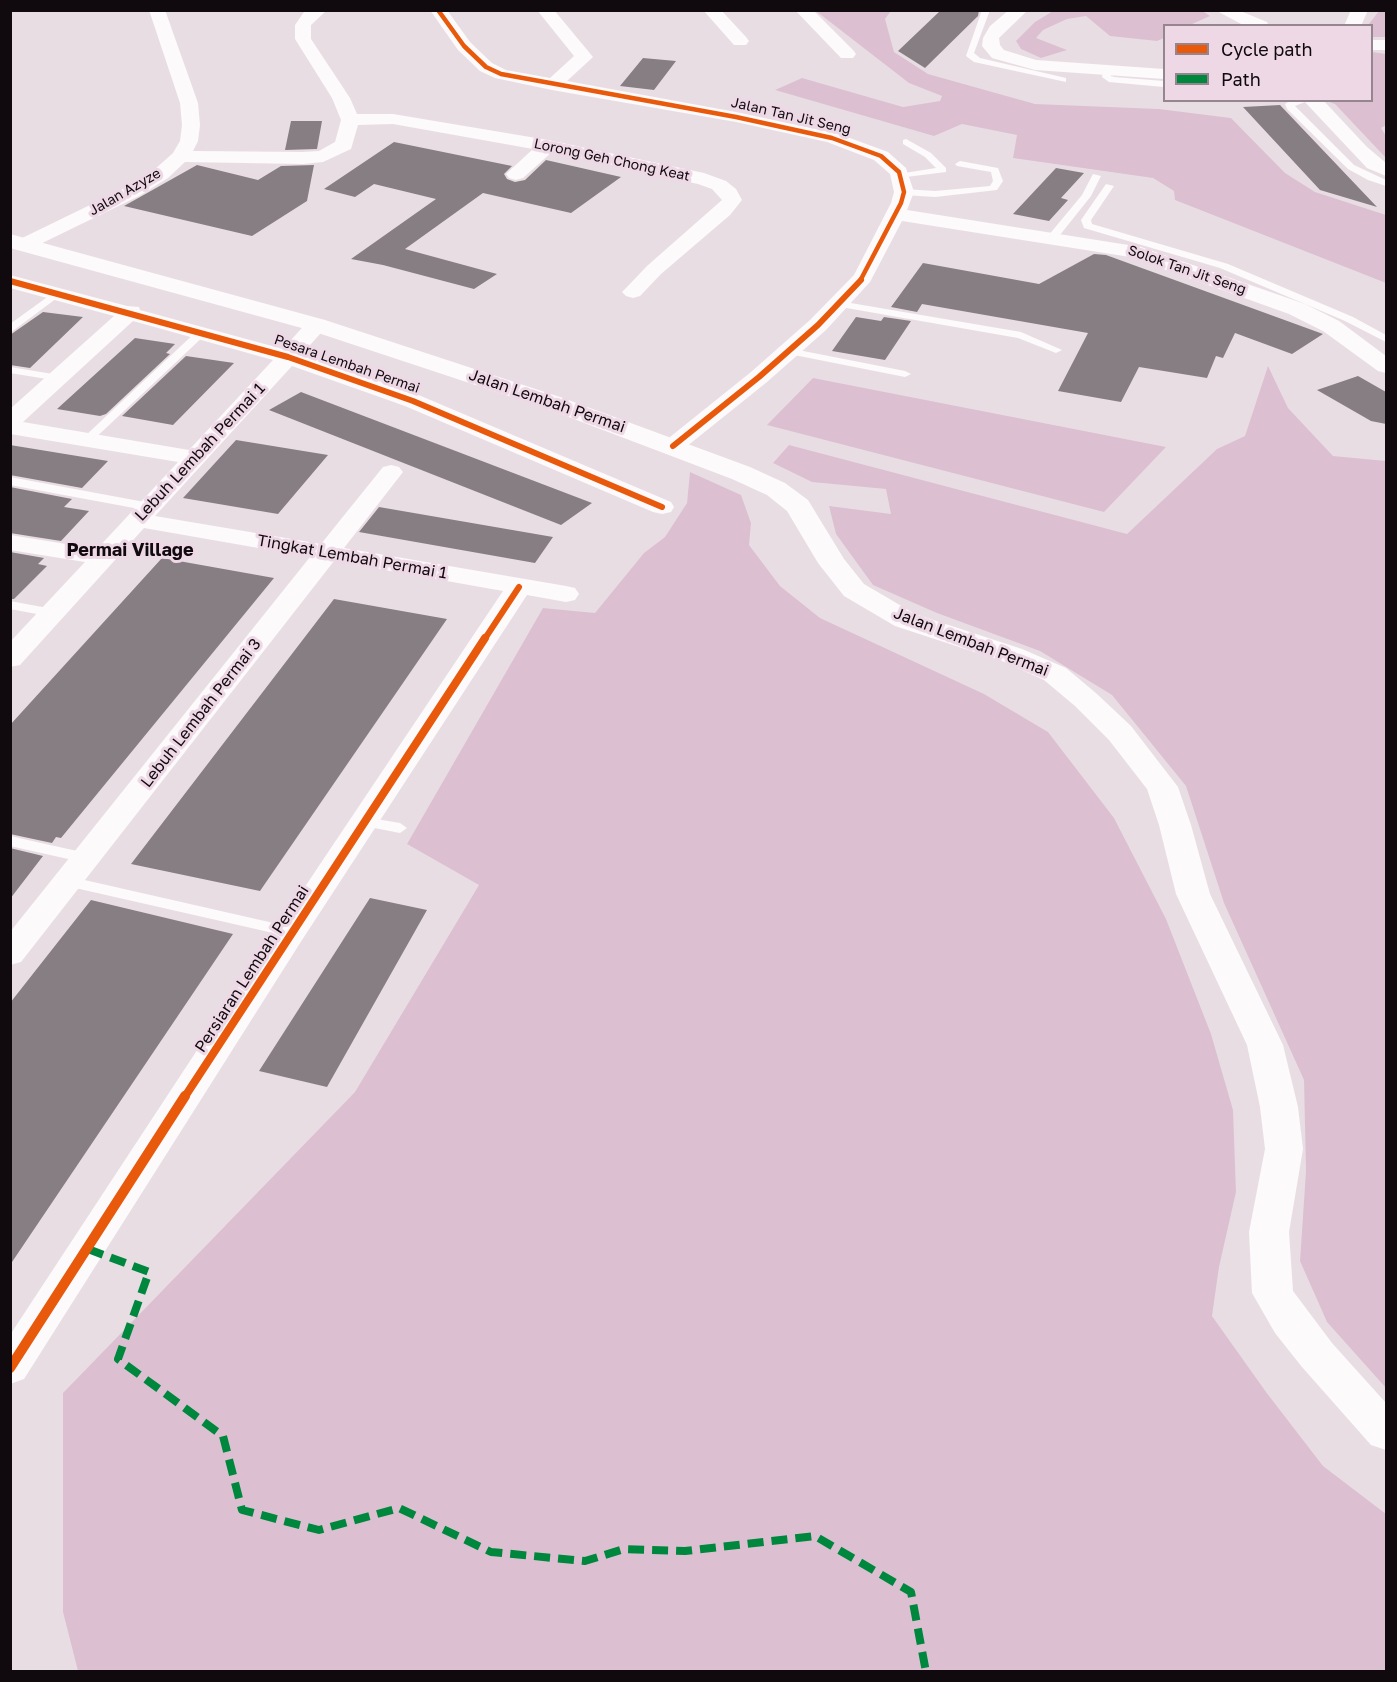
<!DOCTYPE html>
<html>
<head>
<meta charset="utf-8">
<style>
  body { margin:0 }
  #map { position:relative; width:1397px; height:1682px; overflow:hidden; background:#e9dde4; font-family:"Golos Text",sans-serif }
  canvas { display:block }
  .frame { position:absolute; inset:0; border:12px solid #10090e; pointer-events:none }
  .legend { position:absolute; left:1163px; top:24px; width:210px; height:78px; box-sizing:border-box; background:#eed8e5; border:2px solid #95858f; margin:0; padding:8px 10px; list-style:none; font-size:18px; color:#10090e }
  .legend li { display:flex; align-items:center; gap:12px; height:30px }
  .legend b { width:30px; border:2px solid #95858f }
</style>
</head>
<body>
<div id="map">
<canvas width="1397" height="1682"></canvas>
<div class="frame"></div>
<ul class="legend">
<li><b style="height:8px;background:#e8590c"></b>Cycle path</li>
<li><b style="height:8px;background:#00873e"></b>Path</li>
</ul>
</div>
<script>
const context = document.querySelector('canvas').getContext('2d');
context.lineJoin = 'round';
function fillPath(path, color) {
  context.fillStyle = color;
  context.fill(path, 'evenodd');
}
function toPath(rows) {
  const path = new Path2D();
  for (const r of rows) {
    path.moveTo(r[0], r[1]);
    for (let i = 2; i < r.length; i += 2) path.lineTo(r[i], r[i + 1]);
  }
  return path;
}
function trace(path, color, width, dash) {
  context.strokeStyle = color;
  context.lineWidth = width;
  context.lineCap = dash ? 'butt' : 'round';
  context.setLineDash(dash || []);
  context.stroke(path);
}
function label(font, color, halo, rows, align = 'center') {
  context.font = font + ' "Golos Text",sans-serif';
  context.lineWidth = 6;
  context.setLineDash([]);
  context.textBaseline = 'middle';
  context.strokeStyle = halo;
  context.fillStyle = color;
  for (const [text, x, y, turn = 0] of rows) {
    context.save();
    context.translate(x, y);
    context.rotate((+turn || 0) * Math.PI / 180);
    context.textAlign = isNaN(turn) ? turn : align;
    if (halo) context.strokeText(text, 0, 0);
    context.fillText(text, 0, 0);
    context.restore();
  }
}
fillPath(toPath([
  [1201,10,1210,16,1190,25,1164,26,1164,38,1157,41,1110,36,1086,16,1067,19,1043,30,1036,38,1067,50,1041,58,1021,49,1016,41,1035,22,1053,11],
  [816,11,891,11,885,19,894,52,928,74,1035,104,1159,109,1231,118,1285,173,1315,192,1386,215,1386,283,1175,200,1174,191,1153,178,1013,158,1017,135,962,124,934,136,775,90,802,78,903,107,940,101,942,96,909,83],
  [1379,11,1386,11,1386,37,1372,37,1372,26,1368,25],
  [1372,52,1386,54,1386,125,1381,128,1386,136,1386,158,1335,104,1327,101,1372,100],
  [1268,366,1288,408,1333,456,1386,461,1386,1388,1327,1322,1300,1261,1306,1171,1304,1080,1224,903,1186,786,1112,695,1040,651,937,613,873,585,836,534,829,506,891,514,886,489,812,482,773,463,789,445,1127,534,1217,449,1245,436],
  [813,378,1166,447,1104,512,767,425],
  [690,472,741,495,751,523,749,545,780,586,820,618,984,694,1048,732,1114,818,1166,919,1211,1034,1233,1110,1236,1192,1219,1267,1212,1316,1266,1392,1323,1466,1386,1514,1386,1671,78,1671,63,1612,63,1393,355,1092,479,885,407,844,543,608,595,613,644,553,665,537,687,503]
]), '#dcc0d2');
fillPath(toPath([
  [941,10,979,10,978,16,925,68,898,51],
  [643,58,676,61,654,90,620,86],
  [1280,105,1377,207,1320,190,1243,107],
  [291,121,322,121,317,149,285,150],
  [394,142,512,166,504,174,507,179,515,182,525,180,546,160,621,177,571,213,483,193,405,249,497,274,474,289,383,265,351,259,436,199,374,184,355,197,324,189],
  [197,165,258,180,281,166,314,165,307,201,252,236,124,206],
  [1056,168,1084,173,1061,198,1068,200,1049,221,1013,214],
  [1094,254,1106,255,1323,334,1292,354,1235,333,1223,358,1216,356,1207,378,1139,367,1121,402,1058,391,1088,333,922,304,917,312,891,307,923,263,1039,284],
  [43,312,83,317,30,368,10,365,10,335],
  [856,317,881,321,884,317,911,321,885,360,832,351],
  [135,338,175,344,166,353,170,354,106,414,100,416,57,409],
  [186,356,234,363,173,425,122,416],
  [1358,376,1386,392,1386,424,1371,421,1317,390],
  [301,392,592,503,561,525,269,410],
  [236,440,328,455,278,514,183,498],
  [10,445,108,461,82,488,10,475],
  [10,487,72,499,64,507,89,511,61,541,10,533],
  [379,507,553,537,535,563,359,532],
  [10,552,44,558,38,564,47,566,14,599,10,599],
  [162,558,274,578,61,838,56,837,52,843,10,834,10,725],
  [334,599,447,619,260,891,131,864],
  [10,848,43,856,10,899],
  [370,898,427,910,327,1087,259,1071],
  [91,900,233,934,10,1265,10,1003]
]), '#877e83');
fillPath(toPath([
  [982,10,990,10,974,53,980,58,1066,78,1066,82,974,62,966,56,982,10],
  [1104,67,1110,67,1111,76,1114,77,1164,81,1164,87,1109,82,1102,77,1104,67],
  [1291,100,1310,100,1295,106,1354,165,1386,180,1386,186,1368,180,1348,169,1287,109,1285,104,1291,100],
  [906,139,931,153,946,168,946,172,898,178,898,174,936,168,925,157,903,144,903,140,906,139],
  [960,161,998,168,1003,181,997,190,935,197,904,195,899,192,904,189,935,191,990,186,993,181,991,172,957,166,955,164,960,161],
  [1093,174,1101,176,1091,196,1056,240,1048,240,1048,236,1082,195,1093,174],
  [1106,184,1114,186,1091,220,1092,224,1228,264,1353,317,1386,335,1386,342,1345,321,1220,268,1084,228,1081,220,1106,184],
  [57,290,62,293,61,295,10,333,10,324,57,290],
  [839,301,1021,332,1062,350,1056,353,1018,338,835,306,835,302,839,301],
  [202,329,207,332,206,334,91,442,83,442,83,438,198,330,202,329],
  [788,348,905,371,911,374,905,377,784,353,784,349,788,348],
  [10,367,59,375,65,378,59,381,10,373,10,367],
  [10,477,150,503,156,507,150,511,10,485,10,477],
  [10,601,53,609,60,613,53,617,10,609,10,601],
  [364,817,400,823,407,828,400,833,359,825,357,822,364,817],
  [10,836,86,853,94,858,86,863,10,846,10,836],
  [67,876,291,927,297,928,299,932,297,936,291,937,62,885,59,881,62,877,67,876]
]), '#fcfafb');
fillPath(toPath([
  [149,10,165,10,198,103,200,125,198,141,193,151,303,152,319,151,335,142,341,120,332,98,295,39,295,25,304,12,327,10,311,25,311,39,350,98,357,114,393,114,548,140,704,173,726,181,736,189,742,200,730,215,661,274,640,296,633,298,626,296,622,292,626,288,647,266,722,200,712,189,698,184,552,152,523,178,516,180,509,178,506,174,533,149,393,124,358,125,351,149,323,162,303,164,185,162,168,178,139,196,32,248,18,248,15,244,18,240,125,188,154,170,173,153,180,141,182,125,180,103,149,10],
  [430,10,447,10,470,42,492,63,506,70,550,78,574,56,537,10,554,10,593,57,567,81,736,112,839,134,888,152,906,168,914,192,907,210,1141,247,1305,304,1339,321,1386,356,1386,373,1378,371,1323,331,1289,314,1130,257,902,221,870,282,826,330,767,382,681,451,673,453,665,451,661,446,665,441,751,372,810,320,854,275,891,203,894,192,890,174,874,160,827,142,736,122,552,90,495,78,480,71,458,50,430,10],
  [703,10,721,10,746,37,749,41,746,45,734,45,703,10],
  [795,10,813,10,853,50,856,54,853,58,841,58,795,10],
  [1009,10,1028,10,999,38,1000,45,1004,50,1036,60,1164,69,1164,79,1035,70,992,58,982,46,983,38,990,26,1009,10],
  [1215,10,1238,10,1267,22,1269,26,1245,26,1215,10],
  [1351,10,1368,10,1361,26,1344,26,1351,10],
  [1372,40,1386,40,1386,50,1372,50,1372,40],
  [1303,100,1323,100,1367,147,1386,163,1386,176,1367,168,1303,100],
  [10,275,127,306,139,307,140,310,283,349,309,320,317,319,325,320,328,325,302,354,421,396,671,502,674,507,671,512,662,514,653,512,405,406,292,366,155,516,321,544,383,467,391,465,399,467,403,472,344,548,566,586,575,588,579,594,575,600,566,602,527,595,302,940,24,1379,10,1384,10,1335,280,924,503,591,334,561,21,962,10,965,10,932,310,557,144,528,20,665,10,667,10,642,85,562,10,550,10,535,97,549,178,462,10,434,10,409,114,316,10,288,10,275],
  [133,321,273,360,189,450,23,422,133,321]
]), '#fcfafb');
fillPath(toPath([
  [10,234,325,320,563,398,750,467,785,483,808,500,844,559,864,584,915,614,1022,649,1066,668,1097,694,1131,726,1178,787,1191,825,1210,894,1283,1045,1298,1107,1303,1149,1289,1232,1293,1291,1332,1343,1386,1403,1386,1450,1371,1445,1302,1367,1275,1333,1252,1293,1249,1232,1265,1149,1260,1107,1247,1045,1176,894,1159,825,1147,789,1109,740,1075,706,1044,680,1002,661,895,626,844,596,818,563,787,511,767,495,732,479,545,408,309,330,10,248,10,234]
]), '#fcfafb');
trace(toPath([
  [88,1249,149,1272,118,1359,223,1436,242,1510,319,1530,399,1508,491,1552,585,1561,624,1549,685,1551,815,1536,911,1592,926,1672]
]), '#00873e', 8, [16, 8]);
trace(toPath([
  [438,10,464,46,486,67,501,74,736,117,832,138,881,156,899,172,904,192,901,203,860,281]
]), '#e8590c', 4.5);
trace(toPath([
  [10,281,288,357,413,401,662,507],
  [673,446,759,377,818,325,861,280],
  [484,640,519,587]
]), '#e8590c', 6);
trace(toPath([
  [184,1098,485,638]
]), '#e8590c', 8);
trace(toPath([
  [10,1368,185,1096]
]), '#e8590c', 10);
label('14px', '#10090e', '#eed8e5', [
  ["Jalan Tan Jit Seng",791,116,13],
  ["Lorong Geh Chong Keat",612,160,12],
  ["Jalan Azyze",125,192,-30],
  ["Solok Tan Jit Seng",1187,270,19],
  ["Pesara Lembah Permai",347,364,19]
]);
label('16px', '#10090e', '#eed8e5', [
  ["Jalan Lembah Permai",547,401,19],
  ["Lebuh Lembah Permai 1",200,452,-47],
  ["Tingkat Lembah Permai 1",352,557,10],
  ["Jalan Lembah Permai",971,642,21],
  ["Lebuh Lembah Permai 3",201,713,-52],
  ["Persiaran Lembah Permai",252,969,-57]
]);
label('bold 18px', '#10090e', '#eed8e5', [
  ["Permai Village",130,550]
]);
</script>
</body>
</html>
